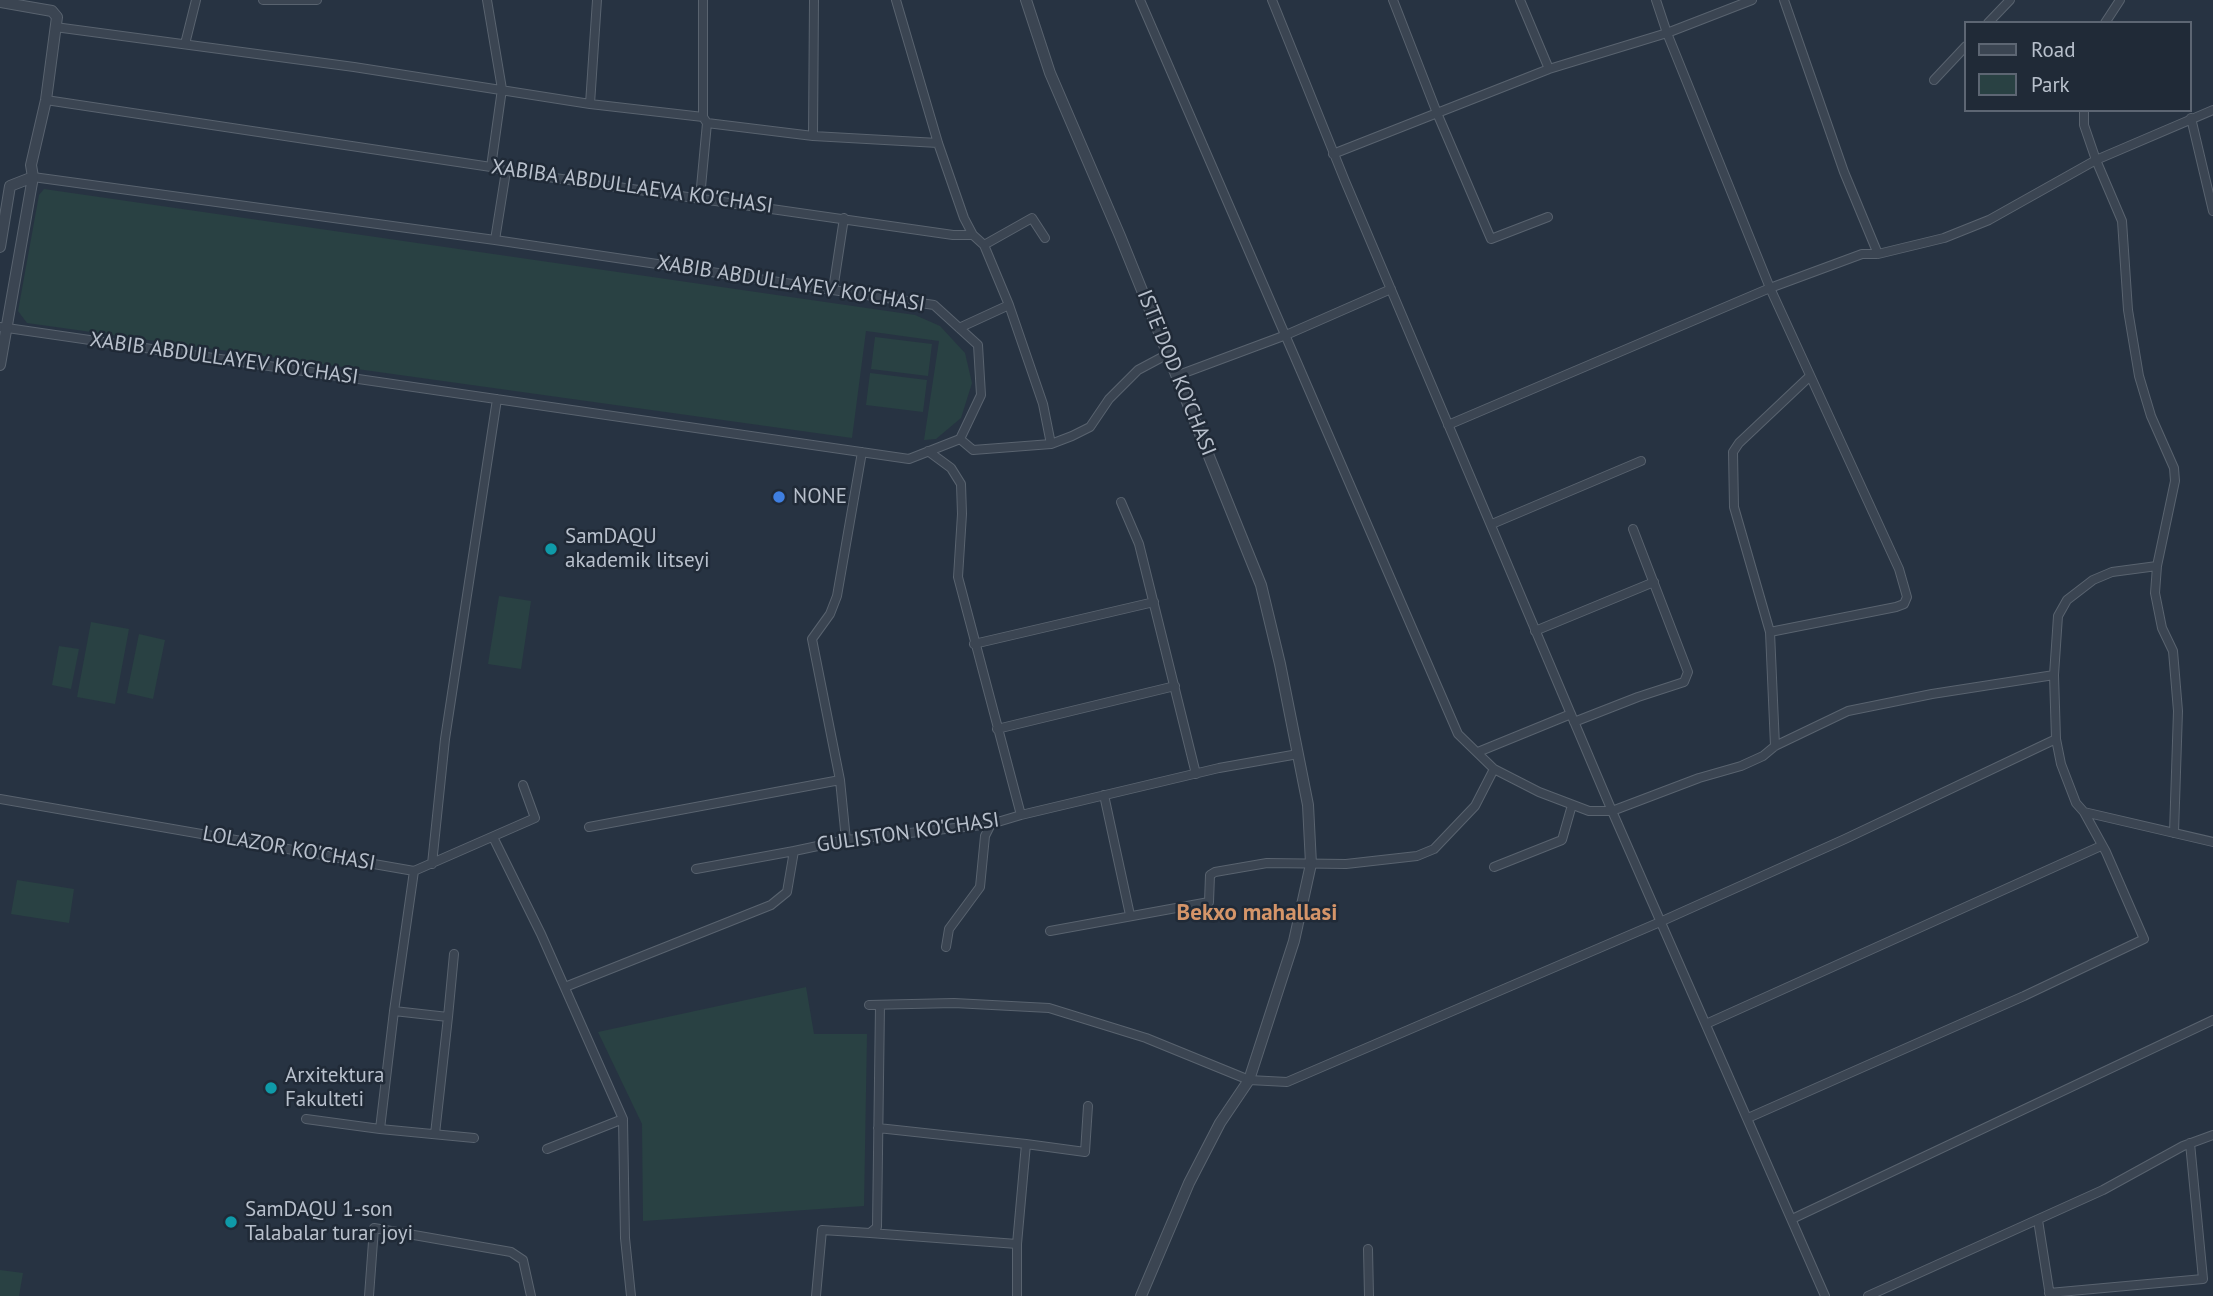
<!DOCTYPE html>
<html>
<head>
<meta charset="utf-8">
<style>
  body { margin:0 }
  #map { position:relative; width:2213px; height:1296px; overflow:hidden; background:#273342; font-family:"PT Sans",sans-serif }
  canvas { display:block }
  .legend { position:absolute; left:1964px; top:21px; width:228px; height:91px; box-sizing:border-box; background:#202a37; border:2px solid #5d6673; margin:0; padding:9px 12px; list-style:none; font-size:21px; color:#b8c0cc }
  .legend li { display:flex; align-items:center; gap:14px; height:35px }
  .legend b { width:35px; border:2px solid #5d6673 }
</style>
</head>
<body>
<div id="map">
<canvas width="2213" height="1296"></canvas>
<ul class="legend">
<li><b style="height:9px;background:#3b4552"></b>Road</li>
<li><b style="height:19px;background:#294143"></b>Park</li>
</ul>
</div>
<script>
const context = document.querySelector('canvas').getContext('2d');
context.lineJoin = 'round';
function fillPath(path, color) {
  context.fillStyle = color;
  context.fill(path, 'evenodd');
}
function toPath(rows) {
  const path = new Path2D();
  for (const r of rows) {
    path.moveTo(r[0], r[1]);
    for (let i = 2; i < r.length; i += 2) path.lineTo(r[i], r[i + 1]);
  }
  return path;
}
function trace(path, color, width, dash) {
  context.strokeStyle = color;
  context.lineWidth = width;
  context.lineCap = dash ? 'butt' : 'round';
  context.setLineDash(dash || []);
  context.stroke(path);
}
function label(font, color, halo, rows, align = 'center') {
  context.font = font + ' "PT Sans",sans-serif';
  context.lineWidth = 5;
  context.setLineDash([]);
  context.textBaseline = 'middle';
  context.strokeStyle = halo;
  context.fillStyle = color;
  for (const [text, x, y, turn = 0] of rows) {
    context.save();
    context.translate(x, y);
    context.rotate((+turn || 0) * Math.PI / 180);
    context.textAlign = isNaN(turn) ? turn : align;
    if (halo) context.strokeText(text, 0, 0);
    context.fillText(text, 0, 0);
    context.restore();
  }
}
fillPath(toPath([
  [44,189,915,315,940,326,965,353,972,383,961,418,936,439,924,440,939,341,866,331,852,438,27,323,18,311,39,195],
  [875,337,932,344,928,376,871,369],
  [870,373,927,380,923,412,866,405],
  [499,596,531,601,521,669,488,664],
  [91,622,129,629,115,704,77,697],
  [139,634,165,640,153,699,127,693],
  [59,646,79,649,71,689,52,685],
  [17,880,74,889,69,923,11,914],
  [806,987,814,1034,867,1034,864,1206,643,1221,642,1124,598,1032],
  [0,1270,23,1273,19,1296,0,1296]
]), '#294143');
const minor = toPath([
  [263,0,317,0],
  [487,0,502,89,491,167],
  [1140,0,1458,734,1494,769,1539,792,1589,811,1612,811,1699,778,1741,766,1763,756,1775,746,1848,711,1932,694,2054,675],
  [1272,0,1345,181,1612,811,1825,1296],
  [1393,0,1437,113,1491,239,1548,217],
  [1520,0,1549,69],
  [1656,0,1667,33,1770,288,1899,569,1907,597,1904,604,1896,607,1770,632],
  [1784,0,1844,172,1878,254],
  [1988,23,2010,0],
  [2105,23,2120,0],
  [55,27,354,67,590,104,703,117,707,123,813,136,938,143],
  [185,44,196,0],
  [1934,80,1966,46],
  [46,100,491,167,506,171,953,235,973,235,964,218,938,143,896,0],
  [590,104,597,0],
  [2084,110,2084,125,2096,160,2122,221,2128,310,2139,376,2151,416,2174,468,2175,481,2157,566,2155,593,2162,628,2173,651,2178,711,2174,833],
  [703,117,703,0],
  [2191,118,2213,211],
  [813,136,814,0],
  [1333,154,1549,69,1667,33,1752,0],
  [700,198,707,123],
  [973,235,984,245,1032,218,1045,238],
  [495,240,506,171],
  [833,290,844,218],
  [1009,305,1043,404,1051,444],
  [0,327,909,459,960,439,981,395,978,345,934,305,495,240,33,177],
  [959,328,1009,305,984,245],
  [1176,376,1286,335,1391,289],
  [1448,425,1770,288,1862,254,1878,254,1944,238,1989,220,2096,160,2213,110],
  [960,439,973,450,1051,444,1072,436,1090,427,1109,399,1138,370,1168,354],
  [928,451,951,468,961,484,962,514,958,577,1021,815],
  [1121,502,1139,544,1196,774],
  [1492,524,1641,461],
  [2157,566,2112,572,2093,580,2067,600,2058,616,2054,675,2056,739,2061,764,2076,803,2084,812,2213,842],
  [1535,631,1654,582],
  [974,644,1154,602],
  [1574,722,1638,697,1684,682,1688,672,1633,529],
  [997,729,1175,686],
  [1775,746,1770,632,1734,507,1733,452,1739,443,1810,376],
  [1478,752,1571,714],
  [1104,795,1130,915],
  [0,799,414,871,535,818,523,785],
  [589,827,840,780],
  [493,837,541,934,623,1119,625,1238,631,1296],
  [846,840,840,780,812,639,830,614,837,596,862,452],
  [432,864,445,739,497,399],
  [1494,867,1562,840,1572,805],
  [696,869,794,851],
  [414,871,394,1011,380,1129,474,1138],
  [1050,931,1209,902,1210,875,1215,872,1267,863,1346,864,1417,856,1434,849,1475,806,1494,769],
  [946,947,949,929,980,887,985,836,991,824],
  [565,987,771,905,787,892,794,851,846,840,991,824,1021,815,1219,768,1298,754],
  [869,1005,954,1003,1049,1008,1146,1038,1249,1080,1287,1082,1660,922,1845,839,2056,739],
  [394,1011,448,1017,435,1134],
  [448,1017,454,954],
  [1706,1024,2101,846],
  [1748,1118,2024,996,2144,939,2106,852,2084,812],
  [306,1119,380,1129],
  [878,1128,1026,1144,1017,1244,1017,1296],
  [1026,1144,1085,1152,1088,1106],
  [547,1149,623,1119],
  [1792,1219,2213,1020],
  [2038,1220,2050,1296],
  [870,1233,1017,1244],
  [1368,1249,1369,1296],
  [2049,1293,2203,1279,2190,1143],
  [369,1296,374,1228,511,1252,523,1260,531,1296],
  [816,1296,822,1230,870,1233,877,1227,880,1005],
  [1868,1296,2103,1190,2183,1146,2213,1135]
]);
const tertiary = toPath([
  [1026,0,1050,73,1120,236,1261,585,1280,664,1308,805,1311,864,1294,941,1249,1080,1220,1123,1189,1183,1141,1296],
  [0,2,52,11,57,17,46,100,31,165,33,177,0,365],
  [0,247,10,186,33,177]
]);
trace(minor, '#59636f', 10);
trace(tertiary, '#59636f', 12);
trace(minor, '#3b4552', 8);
trace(tertiary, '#3b4552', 10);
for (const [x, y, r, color] of [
  [779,497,7,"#3f7fe0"],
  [551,549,7,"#0f9aa8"],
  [271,1088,7,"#0f9aa8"],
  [231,1222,7,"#0f9aa8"]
]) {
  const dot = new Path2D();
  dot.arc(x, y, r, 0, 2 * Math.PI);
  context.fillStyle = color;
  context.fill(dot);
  trace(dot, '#202a37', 2.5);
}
label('21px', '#b8c0cc', '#202a37', [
  ["XABIBA ABDULLAEVA KO'CHASI",632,187,8],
  ["XABIB ABDULLAYEV KO'CHASI",791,284,9],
  ["XABIB ABDULLAYEV KO'CHASI",224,359,8],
  ["ISTE'DOD KO'CHASI",1176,373,68],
  ["GULISTON KO'CHASI",908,833,-8],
  ["LOLAZOR KO'CHASI",289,849,10]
]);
label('21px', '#b8c0cc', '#202a37', [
  ["NONE",793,497],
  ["SamDAQU",565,537],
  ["akademik litseyi",565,561],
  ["Arxitektura",285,1076],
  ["Fakulteti",285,1100],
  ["SamDAQU 1-son",245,1210],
  ["Talabalar turar joyi",245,1234]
], 'left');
label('bold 23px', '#d59569', '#202a37', [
  ["Bekxo mahallasi",1257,913]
]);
</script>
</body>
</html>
